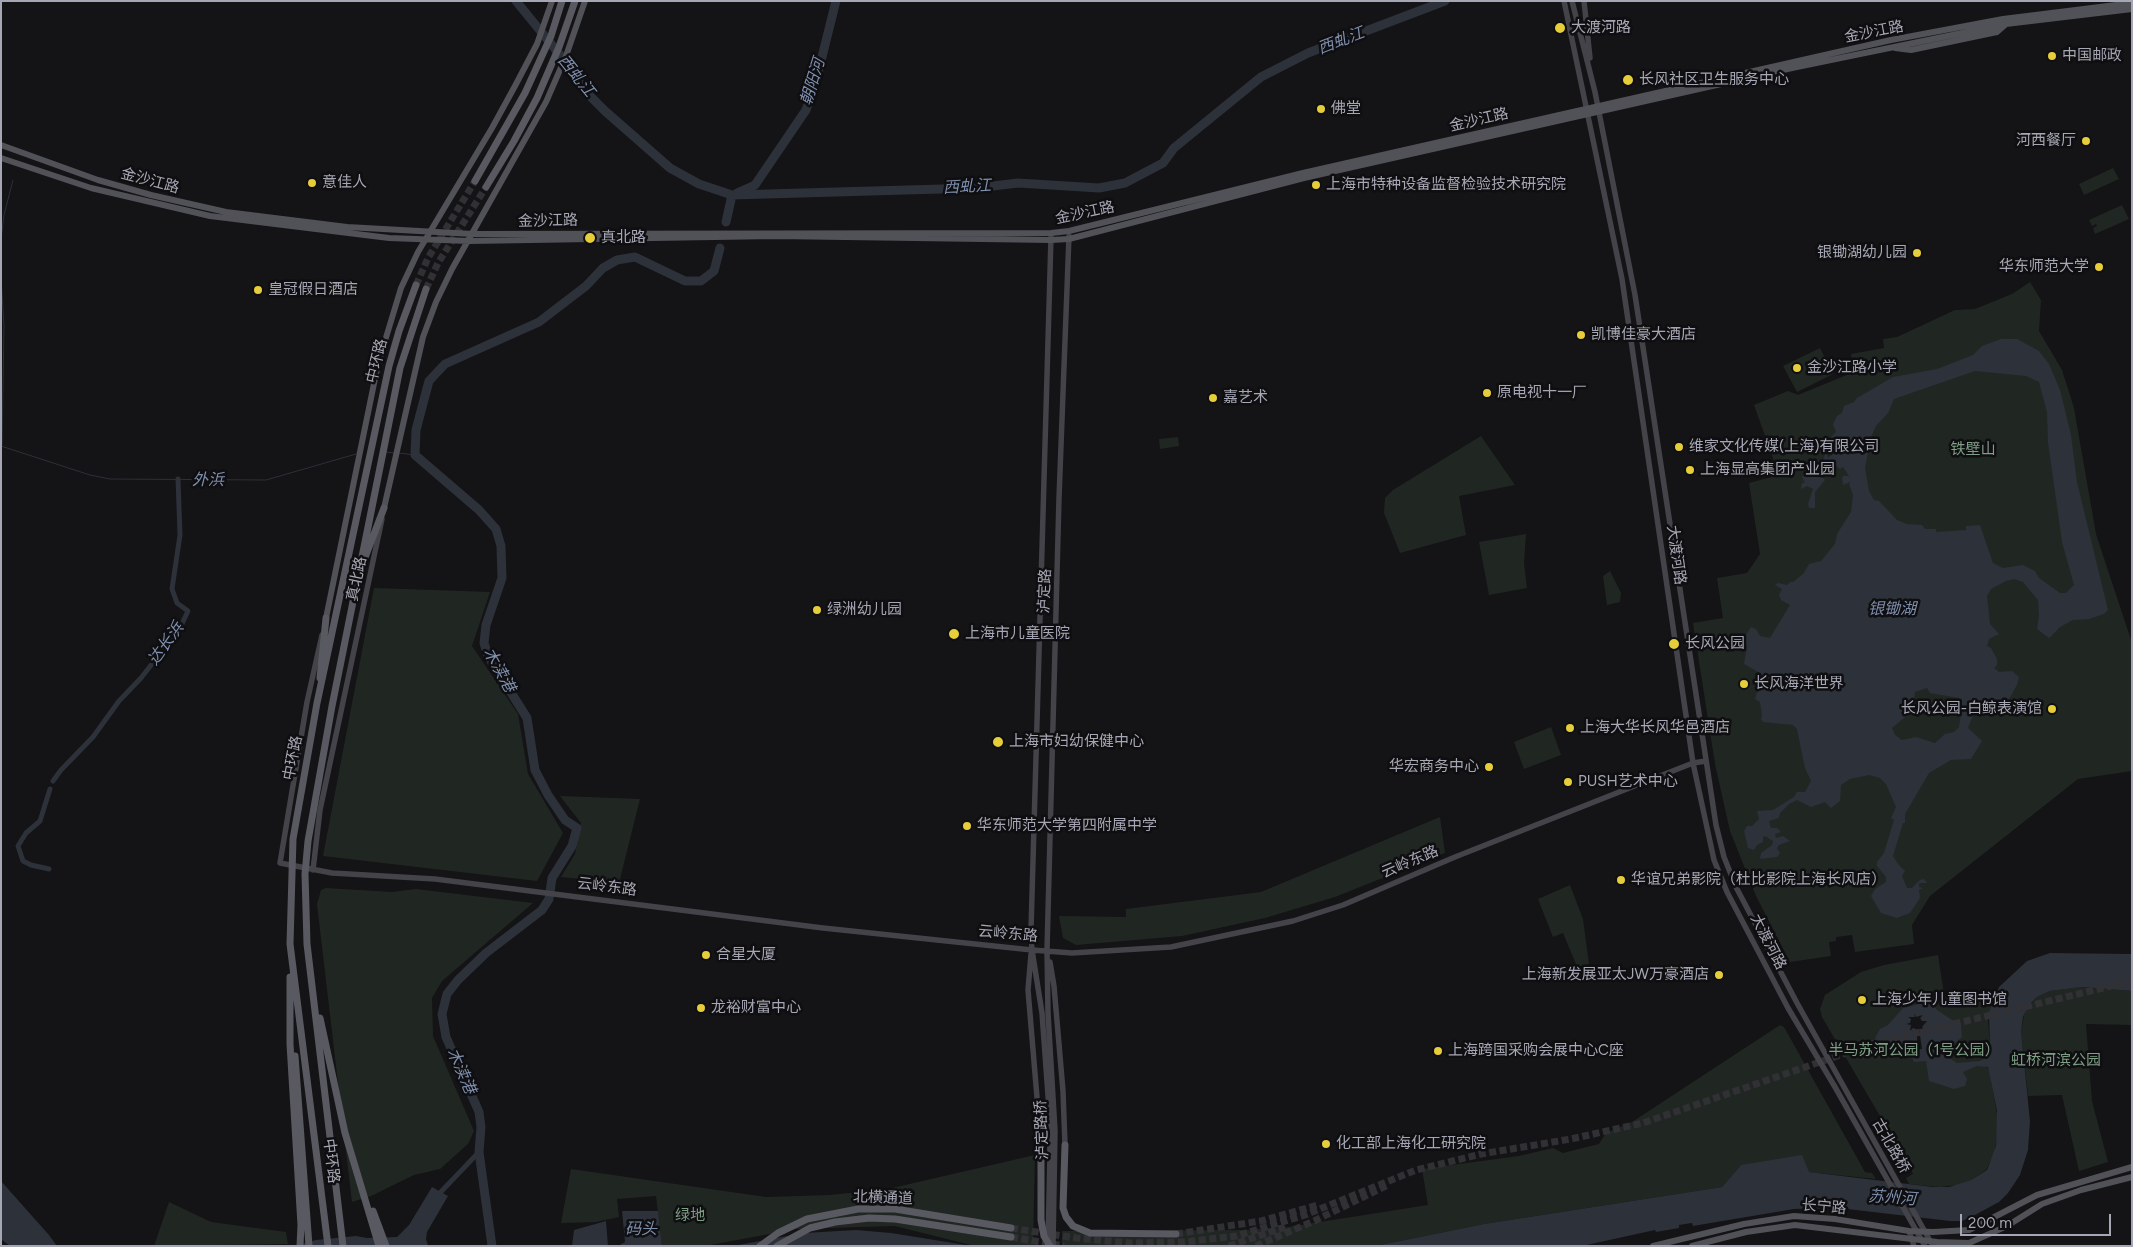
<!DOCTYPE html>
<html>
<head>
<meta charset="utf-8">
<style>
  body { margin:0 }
  #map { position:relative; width:2133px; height:1247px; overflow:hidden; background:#141315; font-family:Figtree,sans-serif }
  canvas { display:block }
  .frame { position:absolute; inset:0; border:2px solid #a6a7b4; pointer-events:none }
  .scale { position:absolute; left:1960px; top:1214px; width:151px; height:22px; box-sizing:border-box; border:2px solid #a6a7b4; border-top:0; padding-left:6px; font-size:15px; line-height:18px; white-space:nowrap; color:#a6a7b4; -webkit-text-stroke:4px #0f0e10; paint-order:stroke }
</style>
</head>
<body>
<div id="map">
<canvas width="2133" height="1247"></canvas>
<div class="frame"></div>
<div class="scale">200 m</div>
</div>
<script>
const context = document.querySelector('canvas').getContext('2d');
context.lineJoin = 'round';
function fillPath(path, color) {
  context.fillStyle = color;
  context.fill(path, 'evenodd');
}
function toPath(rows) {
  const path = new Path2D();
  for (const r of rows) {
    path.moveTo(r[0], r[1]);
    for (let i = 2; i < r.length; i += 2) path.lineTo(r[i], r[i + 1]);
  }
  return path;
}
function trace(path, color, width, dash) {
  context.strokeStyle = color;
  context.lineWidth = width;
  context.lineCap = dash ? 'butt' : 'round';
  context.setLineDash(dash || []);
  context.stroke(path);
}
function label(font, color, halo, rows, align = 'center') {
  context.font = font + ' Figtree,"Noto Sans SC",sans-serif';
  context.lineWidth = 5;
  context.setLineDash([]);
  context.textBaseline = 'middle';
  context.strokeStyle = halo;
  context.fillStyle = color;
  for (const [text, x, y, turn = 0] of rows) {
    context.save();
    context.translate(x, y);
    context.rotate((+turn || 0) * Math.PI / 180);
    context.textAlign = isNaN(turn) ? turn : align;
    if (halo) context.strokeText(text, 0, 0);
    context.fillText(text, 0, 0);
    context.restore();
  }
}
fillPath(toPath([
  [2113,168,2119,179,2084,195,2079,184],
  [2122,205,2129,219,2095,234,2093,228,2097,226,2096,224,2092,226,2089,220],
  [2030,282,2041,300,2039,331,2062,370,2074,408,2096,534,2132,643,2132,771,2078,779,1930,896,1912,925,1914,944,1855,952,1852,935,1836,937,1836,941,1829,942,1831,956,1790,962,1756,896,1730,831,1715,764,1693,623,1723,618,1717,578,1747,573,1760,554,1749,483,1779,475,1754,405,1788,391,1798,395,1854,372,1851,354,1884,348,1883,339,1897,337,1955,310,1975,309,2012,294],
  [1820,348,1833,374,1797,392,1783,366],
  [1481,436,1515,485,1459,496,1466,535,1400,553,1384,513,1385,498,1393,490],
  [1178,437,1179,446,1160,449,1159,439],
  [1526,534,1524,563,1527,588,1489,595,1479,542],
  [1610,571,1621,593,1620,602,1607,605,1603,576],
  [374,588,490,592,472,646,518,714,528,774,563,833,537,881,323,856],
  [1551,727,1561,755,1524,769,1514,742],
  [560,796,640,799,619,883,561,877,575,854,581,823],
  [1440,817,1445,853,1335,897,1265,918,1182,936,1076,945,1063,938,1059,916,1126,917,1126,909,1261,892],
  [1570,885,1583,919,1589,964,1578,969,1563,933,1553,937,1538,899],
  [326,888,392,892,416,889,533,903,442,981,432,998,433,1036,474,1131,468,1144,440,1169,414,1175,371,1196,352,1202,317,904,321,890],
  [1938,955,1944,994,1950,1000,1984,995,1993,999,1988,1018,1990,1052,1987,1057,1976,1062,1977,1066,1984,1065,1989,1069,1998,1120,1995,1152,1986,1170,1971,1180,1957,1185,1940,1187,1909,1184,1906,1178,1913,1174,1911,1169,1822,1017,1820,1009,1825,995,1861,972,1884,965],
  [2080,987,2132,991,2132,1025,2086,1024,2092,1101,2108,1162,2079,1171,2062,1095,2028,1096,2021,1031,2025,1011,2037,997,2050,991],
  [1780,1025,1784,1027,1865,1172,1872,1173,1876,1179,1741,1165,1722,1187,1484,1224,1375,1246,1062,1246,1062,1231,1245,1230,1288,1227,1428,1205,1422,1169,1519,1156,1553,1148,1563,1153,1599,1144,1606,1133,1632,1122],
  [1035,1155,1033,1246,975,1246,895,1226,796,1229,705,1246,662,1246,656,1196,617,1199,619,1217,596,1222,561,1223,571,1169,766,1197,830,1195,888,1189],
  [169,1202,211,1222,286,1232,288,1244,154,1246]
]), '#202722');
fillPath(toPath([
  [2001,339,2017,339,2039,351,2049,364,2060,390,2071,435,2077,482,2108,610,2104,614,2089,619,2073,620,2060,627,2049,638,2037,629,2039,615,2038,600,2023,582,2014,579,2006,581,1991,589,1987,596,1990,624,1999,634,1989,639,1987,646,1991,648,1997,659,1997,665,1994,668,1999,672,2012,671,2019,677,2017,685,2003,710,1974,713,1968,728,1982,741,1971,759,1951,760,1929,773,1905,814,1905,823,1903,823,1893,856,1898,864,1905,871,1902,876,1907,888,1912,888,1920,880,1924,879,1927,883,1919,883,1919,887,1923,888,1919,890,1920,898,1910,913,1897,918,1881,913,1871,896,1875,889,1886,882,1886,877,1877,866,1877,862,1884,853,1894,820,1891,818,1896,807,1886,784,1880,778,1869,775,1850,779,1841,785,1840,801,1831,808,1825,802,1811,807,1797,800,1789,804,1780,813,1779,818,1769,821,1771,828,1777,828,1781,832,1775,834,1776,838,1783,836,1790,841,1779,845,1777,848,1780,853,1777,857,1760,859,1761,853,1772,845,1773,841,1765,836,1763,837,1763,842,1757,845,1754,850,1748,848,1744,831,1747,826,1752,826,1759,819,1757,811,1773,810,1794,797,1797,792,1805,792,1811,781,1805,768,1797,729,1793,725,1763,722,1761,719,1762,715,1760,702,1755,699,1760,683,1760,673,1744,664,1747,647,1744,638,1751,627,1756,629,1760,636,1770,638,1790,605,1781,600,1779,595,1782,589,1775,585,1778,583,1787,585,1790,582,1793,582,1804,573,1809,564,1821,561,1835,544,1837,534,1851,512,1853,495,1849,484,1851,482,1843,485,1842,478,1843,476,1849,476,1843,467,1840,469,1833,464,1827,468,1816,469,1825,480,1815,492,1815,508,1809,508,1808,504,1813,489,1807,486,1801,489,1802,483,1805,483,1802,477,1808,465,1811,463,1820,465,1824,459,1825,451,1828,458,1832,455,1833,451,1829,449,1834,445,1831,437,1836,432,1833,424,1837,416,1842,413,1844,406,1854,402,1857,398,1893,377,1937,369,1973,355,1982,346],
  [1975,371,2026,376,2039,382,2047,412,2048,442,2062,542,2074,585,2066,593,2060,593,2039,578,2035,571,2023,565,2003,568,1993,563,1980,525,1966,526,1966,530,1936,532,1936,529,1925,529,1922,525,1907,524,1897,520,1879,501,1874,500,1869,491,1865,468,1871,437,1876,426,1888,413,1894,399],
  [1927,688,1930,693,1958,698,1962,707,1959,727,1954,732,1945,734,1935,743,1916,737,1902,740,1895,735,1892,728,1912,711,1917,700,1914,699,1915,692],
  [2050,953,2132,954,2132,991,2082,987,2050,991,2037,997,2028,1006,2023,1017,2021,1031,2030,1121,2028,1150,2020,1175,2008,1193,1999,1202,1975,1215,1962,1221,1950,1221,1847,1209,1847,1206,1834,1205,1834,1208,1794,1209,1693,1226,1692,1223,1679,1225,1679,1228,1656,1232,1655,1230,1582,1246,1375,1246,1484,1224,1722,1187,1741,1165,1802,1155,1809,1172,1933,1187,1949,1187,1971,1180,1987,1170,1996,1146,1997,1111,1988,1067,1977,1066,1963,1072,1967,1079,1965,1086,1954,1089,1929,1081,1926,1061,1914,1062,1909,1050,1894,1052,1875,1038,1880,1029,1888,1025,1903,1008,1922,1003,1932,1004,1937,1010,1961,1026,1962,1037,1944,1052,1948,1057,1957,1063,1979,1061,1987,1057,1990,1052,1989,1012,1999,987,2027,961],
  [1,1181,49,1235,57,1246,10,1246,2,1240],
  [432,1187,448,1196,427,1232,426,1239,428,1246,294,1246,316,1240,356,1236,367,1238,397,1237,409,1225],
  [622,1211,658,1211,662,1246,618,1246,625,1242],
  [606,1221,608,1246,572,1246,574,1230],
  [856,1230,891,1233,972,1246,733,1246,804,1233]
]), '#2c313a');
fillPath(toPath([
  [1914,1013,1916,1017,1923,1015,1920,1018,1922,1021,1927,1021,1922,1027,1925,1029,1919,1029,1922,1049,1912,1050,1912,1055,1910,1056,1909,1050,1894,1052,1893,1051,1899,1049,1899,1045,1900,1049,1905,1049,1905,1044,1907,1049,1912,1048,1913,1043,1913,1047,1918,1046,1916,1029,1913,1028,1910,1031,1911,1025,1906,1024,1910,1023,1911,1019,1908,1017,1915,1017]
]), '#141315');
trace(toPath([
  [1,239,4,215,13,180],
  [1,278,4,326,2,445],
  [1,446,90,475,110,479,266,480,356,454],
  [386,452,395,453],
  [399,453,415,455],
  [1,485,1,513]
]), '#2c313a', 1);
trace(toPath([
  [53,781,61,770,93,737,119,701,141,678,180,628,188,611,177,603,172,589,180,535,178,479],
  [49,869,31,865,23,861,18,846,26,833,40,821,50,789],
  [436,1197,479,1152]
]), '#2c313a', 5);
trace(toPath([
  [516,1,564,60,590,96,605,111,670,168,699,184,732,195,976,188,1018,183,1099,188,1125,183,1163,163,1174,148,1261,77,1308,53,1445,1],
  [737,193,755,185,806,110,816,81,836,1],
  [726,222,732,195],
  [492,1246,479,1152,481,1127,479,1112,446,1037,442,1014,447,994,458,980,486,953,542,910,549,899,552,878,572,846,577,828,565,820,548,795,535,770,527,718,488,656,484,643,486,625,502,578,501,546,496,529,479,510,415,455,416,430,429,381,445,364,539,322,586,286,603,268,617,260,635,257,685,281,701,281,714,271,720,248]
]), '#2c313a', 9);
trace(toPath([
  [416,285,428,258,475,181],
  [426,289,438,263,486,187],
  [1011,1228,1076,1238,1130,1243,1184,1242,1236,1236,1305,1215,1416,1170,1481,1154,1571,1139,1643,1123,1875,1043,2132,981],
  [1176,1234,1261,1221,1318,1205],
  [1011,1237,1064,1246],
  [1229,1246,1285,1227],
  [1256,1246,1314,1221,1388,1185]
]), '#313135', 7, [7, 3.5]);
trace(toPath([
  [1564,1,1622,279,1693,763,1714,860,1727,892,1788,1008,1835,1087,1925,1246],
  [1572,1,1595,92,1635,295,1716,825,1724,857,1736,887,1797,1003,1933,1246],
  [1584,1,1590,58],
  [322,635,307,702,280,863,332,873,435,879,823,928,1032,950,1072,953,1171,947,1293,921,1343,905,1455,857,1642,783,1693,763,1706,761],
  [313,870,320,810,382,519],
  [1031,954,1028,990,1041,1145],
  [1050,962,1054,986,1063,1091,1065,1145],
  [1909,1231,1914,1246],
  [1048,1244,1050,1155,1049,1109,1042,1013,1032,950,1031,930,1051,237],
  [1053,1246,1055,1131,1048,1013,1047,950,1059,498,1069,236]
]), '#434349', 5.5);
trace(toPath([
  [1895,48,1911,50,1997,32,2005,25],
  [1,145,98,180,151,195,226,212,347,227,473,234,1051,233,1069,231,1303,173,1891,40,2003,19,2132,3],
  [1,158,91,188,210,216,389,238,469,241,776,236,1051,240,1069,239,1304,178,1792,68,2006,24,2132,9],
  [384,508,415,372,423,337,436,302,452,269,546,102,566,56,585,1],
  [326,618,378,364,401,288,418,252,492,128,515,86,537,44,552,1],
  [1653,1246,1744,1224,1794,1216,1835,1219,1909,1231,1933,1232,1969,1230,2037,1195,2132,1167],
  [1692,1246,1746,1232,1795,1225,1937,1242,1969,1243,2007,1226,2042,1204,2081,1190,2132,1177]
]), '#515158', 6);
trace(toPath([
  [475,181,525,93,551,36,562,1],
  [486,187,514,141,537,98,559,47,575,1],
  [364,560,384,508],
  [320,678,326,618],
  [290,977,290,1044,301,1225,300,1246],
  [320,1018,345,1133,379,1246],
  [295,1056,309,1246],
  [1041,1145,1041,1220,1044,1236,1050,1246],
  [1065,1145,1063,1208,1066,1217,1073,1226,1090,1233,1176,1234],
  [373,1211,386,1246],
  [328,1246,290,944,293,839,317,703,389,366,399,331,416,285],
  [343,1246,307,944,305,874,308,841,332,706,400,368,426,289],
  [760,1246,778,1233,807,1219,858,1209,895,1209,1011,1228],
  [777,1246,810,1228,835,1222,869,1218,895,1219,1011,1237]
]), '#595a61', 7);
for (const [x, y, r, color] of [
  [1560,28,6,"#e6cd3a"],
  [2052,56,5,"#e6cd3a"],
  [1628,80,6,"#e6cd3a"],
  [1321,109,5,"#e6cd3a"],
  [2086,141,5,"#e6cd3a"],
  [312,183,5,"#e6cd3a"],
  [1316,185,5,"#e6cd3a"],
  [590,238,6,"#e6cd3a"],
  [1917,253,5,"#e6cd3a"],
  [2099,267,5,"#e6cd3a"],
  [258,290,5,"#e6cd3a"],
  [1581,335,5,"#e6cd3a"],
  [1797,368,5,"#e6cd3a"],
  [1487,393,5,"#e6cd3a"],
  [1213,398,5,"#e6cd3a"],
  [1679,447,5,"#e6cd3a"],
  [1690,470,5,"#e6cd3a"],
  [817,610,5,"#e6cd3a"],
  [954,634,6,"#e6cd3a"],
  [1674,644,6,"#e6cd3a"],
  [1744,684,5,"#e6cd3a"],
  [2052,709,5,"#e6cd3a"],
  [1570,728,5,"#e6cd3a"],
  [998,742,6,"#e6cd3a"],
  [1489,767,5,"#e6cd3a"],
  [1568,782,5,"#e6cd3a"],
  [967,826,5,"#e6cd3a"],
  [1621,880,5,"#e6cd3a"],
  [706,955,5,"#e6cd3a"],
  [1719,975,5,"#e6cd3a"],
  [1862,1000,5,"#e6cd3a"],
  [701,1008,5,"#e6cd3a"],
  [1438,1051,5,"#e6cd3a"],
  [1326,1144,5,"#e6cd3a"]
]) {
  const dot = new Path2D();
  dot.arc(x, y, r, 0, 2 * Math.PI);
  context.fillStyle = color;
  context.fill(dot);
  trace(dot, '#0f0e10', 2);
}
label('15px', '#a6a7b4', '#0f0e10', [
  ["大渡河路",1571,28],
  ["中国邮政",2062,56],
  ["长风社区卫生服务中心",1639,80],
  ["佛堂",1331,109],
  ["河西餐厅",2076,141,"right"],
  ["意佳人",322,183],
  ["上海市特种设备监督检验技术研究院",1326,185],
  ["真北路",601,238],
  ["银锄湖幼儿园",1907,253,"right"],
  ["华东师范大学",2089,267,"right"],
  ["皇冠假日酒店",268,290],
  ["凯博佳豪大酒店",1591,335],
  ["金沙江路小学",1807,368],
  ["原电视十一厂",1497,393],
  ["嘉艺术",1223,398],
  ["维家文化传媒(上海)有限公司",1689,447],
  ["上海显高集团产业园",1700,470],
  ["绿洲幼儿园",827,610],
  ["上海市儿童医院",965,634],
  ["长风公园",1685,644],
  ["长风海洋世界",1754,684],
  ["长风公园-白鲸表演馆",2042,709,"right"],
  ["上海大华长风华邑酒店",1580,728],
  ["上海市妇幼保健中心",1009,742],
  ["华宏商务中心",1479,767,"right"],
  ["PUSH艺术中心",1578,782],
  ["华东师范大学第四附属中学",977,826],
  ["华谊兄弟影院（杜比影院上海长风店）",1631,880],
  ["合星大厦",716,955],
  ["上海新发展亚太JW万豪酒店",1709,975,"right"],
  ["上海少年儿童图书馆",1872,1000],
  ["龙裕财富中心",711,1008],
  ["上海跨国采购会展中心C座",1448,1051],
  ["化工部上海化工研究院",1336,1144]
], 'left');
label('15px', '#a6a7b4', '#0f0e10', [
  ["金沙江路",1874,32,-11],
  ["金沙江路",1479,120,-13],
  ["金沙江路",150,181,15],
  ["金沙江路",1085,213,-12],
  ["金沙江路",548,221,-1],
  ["中环路",377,361,-76],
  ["大渡河路",1676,555,82],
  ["真北路",357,579,-78],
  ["泸定路",1045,591,-88],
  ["中环路",293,758,-79],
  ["云岭东路",1410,862,-23],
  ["云岭东路",607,887,7],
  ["云岭东路",1008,934,5],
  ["大渡河路",1768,942,63],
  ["泸定路桥",1042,1130,-92],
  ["古北路桥",1891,1146,60],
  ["中环路",331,1161,83],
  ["北横通道",883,1198,2],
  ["长宁路",1824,1207,5]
]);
label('15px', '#7e9e86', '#0f0e10', [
  ["铁壁山",1973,450],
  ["半马苏河公园（1号公园）",1914,1051],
  ["虹桥河滨公园",2056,1061],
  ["绿地",690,1216]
]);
label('italic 16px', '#7f8fae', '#0f0e10', [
  ["西虬江",1341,41,-21],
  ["西虬江",576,76,51],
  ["朝阳河",813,82,-73],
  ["西虬江",967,187,-3],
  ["外浜",208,480],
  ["银锄湖",1892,609],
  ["达长浜",166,644,-54],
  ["木渎港",499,670,61],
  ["木渎港",461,1071,66],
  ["苏州河",1892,1198,4],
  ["码头",641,1229]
]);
</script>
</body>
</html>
